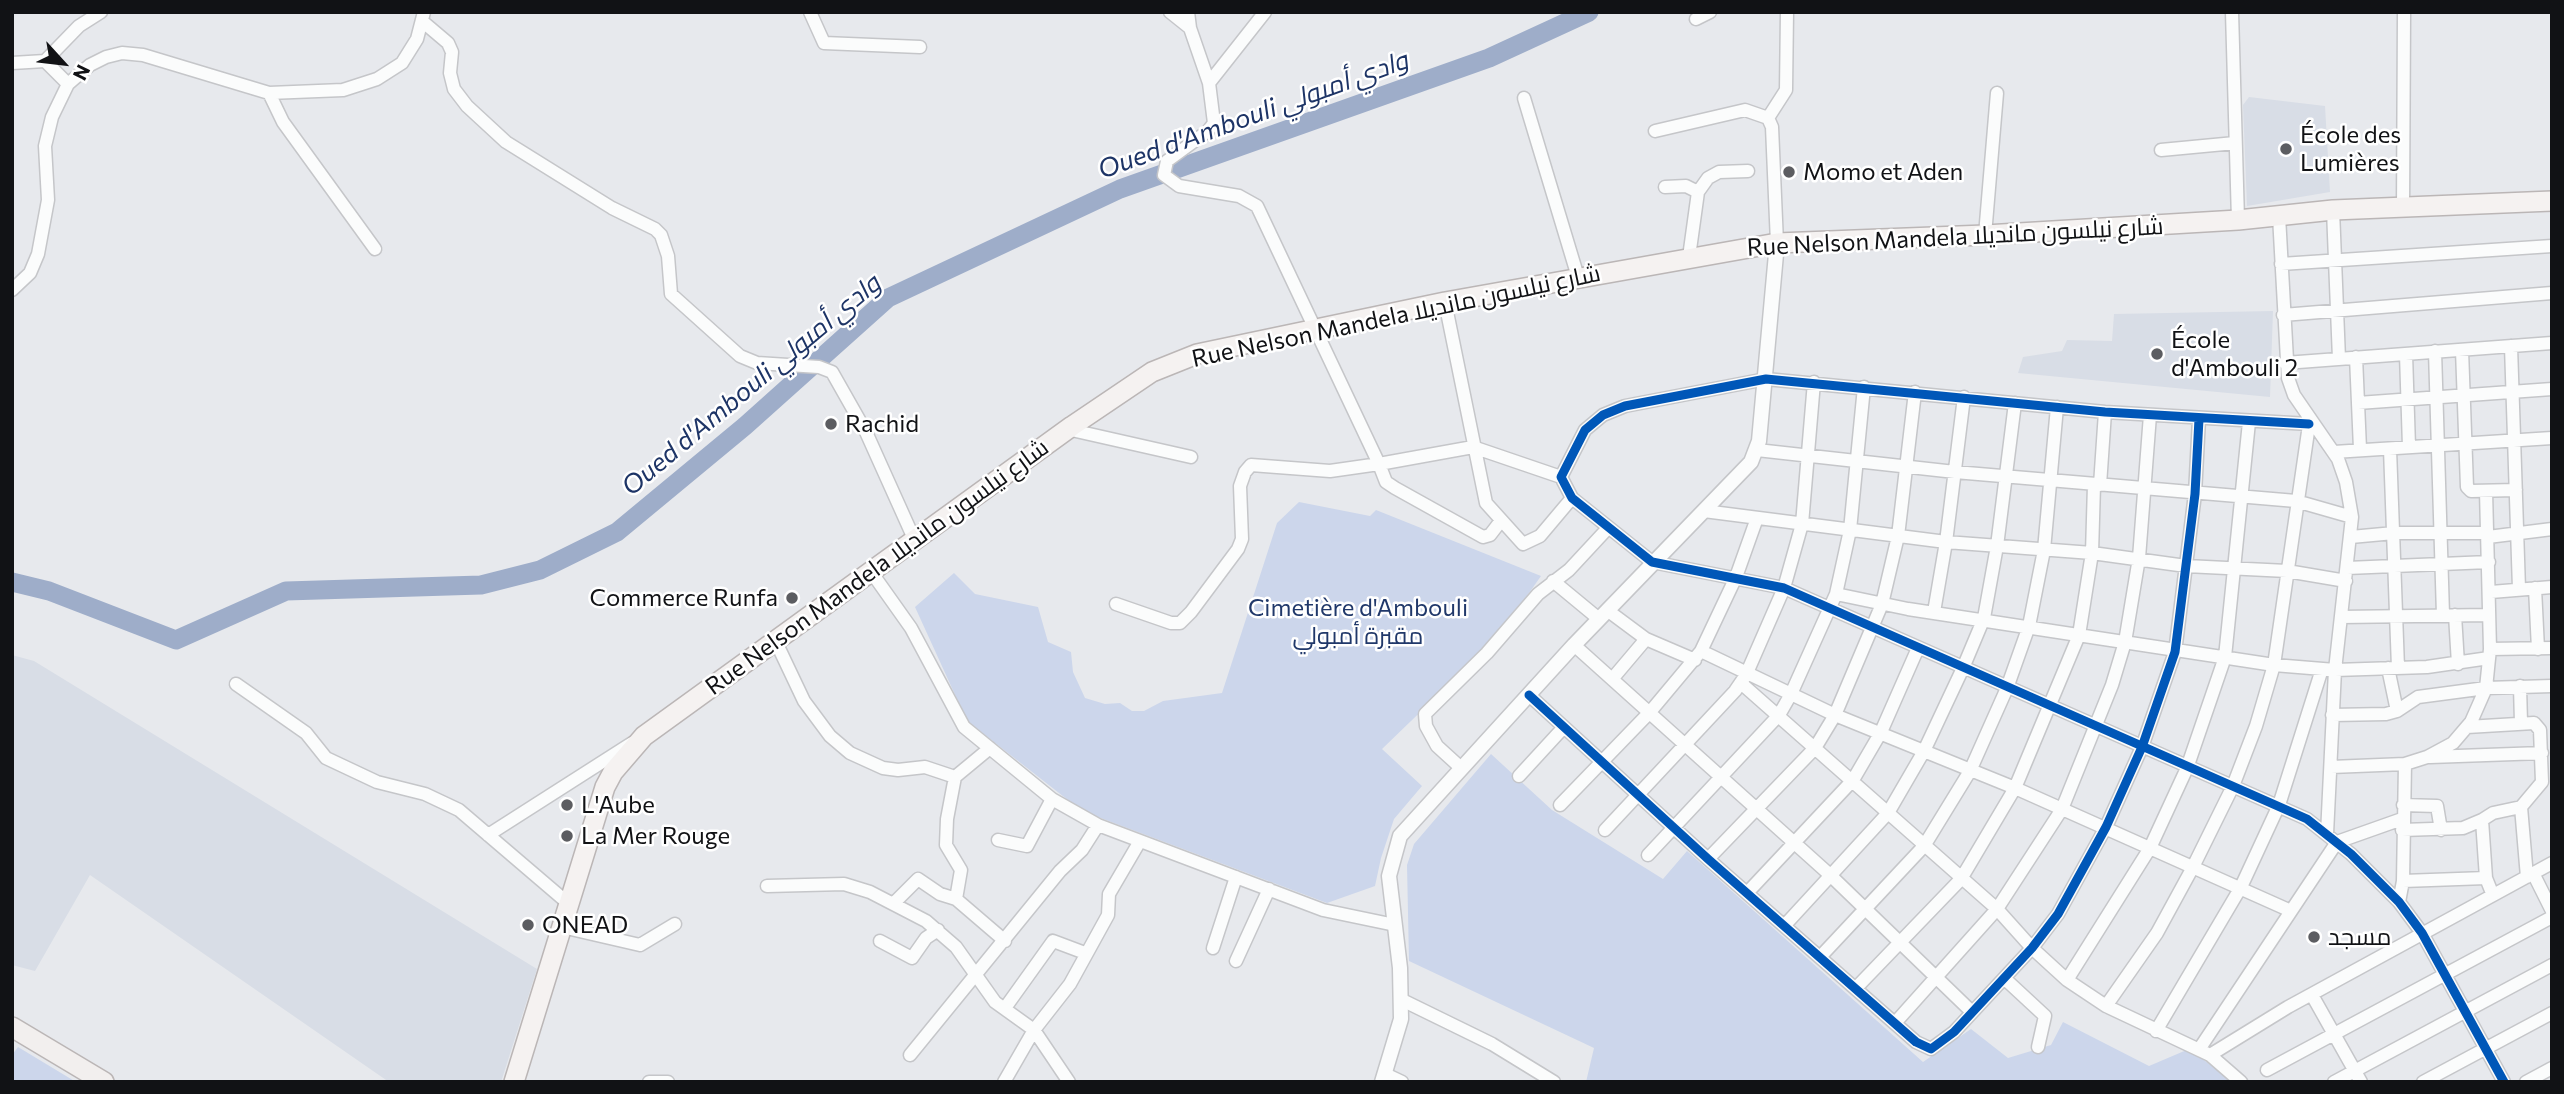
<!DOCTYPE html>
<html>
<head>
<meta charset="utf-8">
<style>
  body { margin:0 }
  #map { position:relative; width:2564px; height:1094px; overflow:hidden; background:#e7e9ed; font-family:Commissioner,sans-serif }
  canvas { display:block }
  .frame { position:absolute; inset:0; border:14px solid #111215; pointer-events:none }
  .north { position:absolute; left:28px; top:28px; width:70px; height:70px; -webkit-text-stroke:5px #fff; paint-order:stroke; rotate:117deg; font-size:19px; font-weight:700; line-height:28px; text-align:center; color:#111215 }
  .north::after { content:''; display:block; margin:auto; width:24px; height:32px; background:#111215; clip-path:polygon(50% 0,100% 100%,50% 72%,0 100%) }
</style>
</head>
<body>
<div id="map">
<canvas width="2564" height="1094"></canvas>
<div class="frame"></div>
<div class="north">N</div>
</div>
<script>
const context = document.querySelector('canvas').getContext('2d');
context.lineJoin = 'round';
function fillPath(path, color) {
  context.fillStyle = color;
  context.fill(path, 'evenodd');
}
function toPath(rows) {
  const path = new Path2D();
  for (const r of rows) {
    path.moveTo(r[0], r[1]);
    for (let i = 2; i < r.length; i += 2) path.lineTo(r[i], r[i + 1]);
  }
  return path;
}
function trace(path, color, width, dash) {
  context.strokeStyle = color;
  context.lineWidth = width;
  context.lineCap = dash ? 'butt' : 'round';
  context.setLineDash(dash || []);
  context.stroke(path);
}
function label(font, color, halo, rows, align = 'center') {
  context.font = font + ' Commissioner,Cairo,sans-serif';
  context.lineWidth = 5;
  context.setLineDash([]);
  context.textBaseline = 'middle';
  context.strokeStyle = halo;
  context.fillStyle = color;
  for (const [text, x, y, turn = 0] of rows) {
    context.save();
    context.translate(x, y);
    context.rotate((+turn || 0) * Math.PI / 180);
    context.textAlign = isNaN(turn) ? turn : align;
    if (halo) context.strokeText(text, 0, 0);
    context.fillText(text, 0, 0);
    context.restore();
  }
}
fillPath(toPath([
  [2249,97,2325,106,2330,192,2247,206,2243,105],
  [2273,311,2270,397,2018,373,2023,357,2062,351,2067,340,2112,341,2114,314],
  [12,655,34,661,537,969,501,1082,389,1082,90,875,35,971,12,965]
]), '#d8dde6');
fillPath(toPath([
  [1299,502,1370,516,1376,510,1541,576,1498,637,1382,749,1422,786,1394,819,1381,858,1375,886,1327,903,1082,811,967,721,915,607,954,573,975,594,1038,607,1048,642,1071,652,1073,672,1085,698,1105,704,1120,703,1132,711,1144,711,1163,701,1222,693,1277,523],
  [1491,754,1552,810,1663,879,1687,851,1923,1062,1971,1029,2008,1058,2051,1045,2063,1022,2149,1066,2189,1049,2234,1082,1586,1082,1594,1048,1409,961,1407,865,1414,844],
  [18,1047,76,1082,12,1082,12,1055]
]), '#ccd6eb');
trace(toPath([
  [12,582,49,591,176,640,286,591,481,585,540,570,617,532,745,426,888,298,1120,189,1489,58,1589,12]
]), '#9eadc9', 19);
const minor = toPath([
  [810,12,824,43,920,47],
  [1170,12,1190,28],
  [1188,12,1190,28,1209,83,1214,123,1208,131,1167,161,1164,175,1179,186,1239,196,1257,206,1379,464,1473,447,1561,477],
  [2232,12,2238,220],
  [1696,19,1710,12],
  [422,21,448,43,452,52,450,73,454,89,467,106,506,142,612,208,655,229,661,235,668,256,671,294,740,356,757,363,819,367,832,372,866,432,915,541],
  [45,61,68,84],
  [12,63,45,61,79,26,101,12],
  [1209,83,1265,12],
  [269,93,283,122,375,249],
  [1524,98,1578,277],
  [1768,118,1786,90,1787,12],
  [1655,131,1745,110,1768,118,1772,127,1777,243],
  [2161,150,2235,143],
  [1665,187,1686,186,1698,192],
  [2403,209,2404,12],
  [2333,210,2339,359],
  [2279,216,2288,378,2294,395,2338,459,2346,482,2352,517,2335,670,2327,834],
  [1985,235,1997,93],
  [1689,257,1698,192,1708,178,1719,172,1748,171],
  [2281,264,2552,246],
  [12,290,30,273,38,254,48,200,45,146,52,117,68,84,90,65,106,57,122,53,143,55,269,93,343,90,377,79,402,63,417,39,424,12],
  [1445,302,1486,503,1523,544,1540,536,1572,498],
  [2283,315,2552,293],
  [2511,346,2519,589],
  [2462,350,2467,487,2471,491,2516,490],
  [2435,351,2443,615],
  [2406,354,2409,447],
  [2356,357,2360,449],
  [2285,363,2552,343],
  [2358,403,2552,389],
  [2309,424,2105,412,1766,379,1625,406,1603,415,1585,430,1561,477,1572,498,1652,562,1784,588,2307,819,2351,854,2399,902,2422,933,2504,1082],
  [1067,429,1191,457],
  [2390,449,2398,668],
  [1757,450,1955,472,2296,501,2352,517],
  [2334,452,2552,438],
  [2100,485,2105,412],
  [2486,491,2490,649],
  [1704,511,1946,542,2092,553,2186,566,2287,571,2346,581],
  [2351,537,2394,533,2487,533],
  [2488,537,2552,529],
  [2347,568,2489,562],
  [872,573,911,628,964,727,1052,799,1098,825,1323,910,1395,925],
  [1553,581,1599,619],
  [2535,588,2538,649],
  [2491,592,2552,587],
  [1836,594,1908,609,2274,665,2335,670,2427,667,2489,658],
  [1116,604,1171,623,1180,623,1191,612,1238,549,1242,539,1240,486,1245,472,1251,465,1330,471,1379,464,1386,482,1395,488,1483,537,1490,535,1500,522],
  [1607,610,1646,639,1695,660],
  [1934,612,1946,542,1964,397],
  [2455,615,2458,664],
  [2341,617,2489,615],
  [776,642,804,701,830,736,850,753,883,768,898,770,925,767,955,777],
  [1574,645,1829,874,1972,1012],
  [1701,651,1835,715,2015,788,2291,911],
  [2388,668,2397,711],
  [1613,678,1646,639],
  [236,684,306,733,326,758,377,782,425,794,459,810,569,904],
  [1742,684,1997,909,2032,948,2067,980,2106,1006,2210,1055,2288,1007,2552,863],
  [2520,686,2521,723],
  [1529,695,1708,859,1916,1042,1931,1049,1954,1032,2032,948,2058,914,2106,827,2142,747,2175,652,2195,494,2199,419],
  [2332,715,2386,714,2397,711,2418,697,2486,688,2552,686],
  [2467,727,2534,723,2540,730,2542,782,2521,807,2493,813,2482,820,2486,878,2492,893],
  [990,748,955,777,947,819,946,845,961,870,956,899,1005,941],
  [2430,757,2542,753],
  [1460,767,1437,746,1426,726,1425,714,1487,653,1538,594,1569,570,1608,528],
  [2331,767,2405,764,2427,757,2453,743,2471,722,2486,688,2490,649,2552,648],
  [1519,776,1564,727],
  [1560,805,1650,712,1701,651,1736,577,1757,518],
  [2403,805,2437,806,2441,830],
  [2521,807,2527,877],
  [1605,830,1735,691,1746,675,1784,588,1802,524,1814,382],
  [2402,830,2463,828,2482,820],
  [488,835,632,743],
  [998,840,1027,846,1052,799],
  [1648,855,1779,715,1791,694,1836,594,1850,530,1864,387],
  [1708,859,1815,748,1835,715,1882,604,1898,536,1915,392],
  [2533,873,2552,911],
  [2403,881,2486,878],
  [767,886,844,884,870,892,926,921,956,947,995,1002,1034,1030,1069,1082],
  [1747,893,1853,780,1881,732,1918,648],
  [2399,902,2403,881,2405,764],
  [894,903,918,879,940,894,956,899],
  [1785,925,1888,813,1924,751,1963,668,1984,618,1997,546,2015,403],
  [562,927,640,945,675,924],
  [880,941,912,958,926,938,938,930],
  [1213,948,1236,877],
  [1821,956,1924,846,1970,771,2007,688,2029,626,2044,550,2057,407],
  [1236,961,1269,889],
  [2004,978,2045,1016,2038,1047],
  [2067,980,2150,848,2187,768,2225,657,2249,422],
  [1856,988,1961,879,2015,788,2079,635,2092,553,2094,485],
  [2312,995,2361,1082],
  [1402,1000,1492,1044,1554,1082],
  [2106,1006,2157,933,2193,867,2233,786,2256,726,2274,665,2310,418],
  [1005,1008,1053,941,1085,953],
  [1895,1023,1997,909,2062,809,2112,685,2125,642,2139,558,2150,415],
  [2156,1031,2241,887,2279,805,2322,669],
  [2200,1048,2337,842,2402,819],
  [910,1055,1060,871,1082,850,1098,825],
  [2210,1055,2241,1082],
  [2267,1070,2552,917],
  [1385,1074,1402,1082],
  [649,1082,668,1082],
  [1004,1082,1034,1030,1070,984,1108,915,1109,894,1140,841],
  [2334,1082,2552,965],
  [2423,1082,2552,1013],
  [2526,1082,2552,1068]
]);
const tertiary = toPath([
  [1382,1082,1401,1019,1400,968,1389,876,1400,836,1574,645,1751,462,1759,441,1777,243]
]);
const primary = toPath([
  [514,1082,605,787,613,772,644,736,1072,426,1152,372,1197,354,1445,302,1777,243,1985,235,2238,220,2333,210,2552,201]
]);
const trunk = toPath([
  [12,1027,104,1082]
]);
trace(minor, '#c5c6c9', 15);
trace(tertiary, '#c5c6c9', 17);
trace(primary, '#bbb6b6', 22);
trace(trunk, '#bbb6b6', 22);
trace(minor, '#fbfcfc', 12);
trace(tertiary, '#fbfcfc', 14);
trace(primary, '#f5f2f1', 19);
trace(trunk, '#f2efee', 19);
trace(toPath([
  [2309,424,2105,412,1766,379,1625,406,1603,415,1585,430,1561,477,1572,498,1652,562,1784,588,2307,819,2351,854,2399,902,2422,933,2504,1082],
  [1529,695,1708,859,1916,1042,1931,1049,1954,1032,2032,948,2058,914,2106,827,2142,747,2175,652,2195,494,2199,419]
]), '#0057b8', 9);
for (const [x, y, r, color] of [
  [2286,149,7,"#5c5d61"],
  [1789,172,7,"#5c5d61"],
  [2157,354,7,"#5c5d61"],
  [831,424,7,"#5c5d61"],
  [792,598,7,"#5c5d61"],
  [567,805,7,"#5c5d61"],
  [567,836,7,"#5c5d61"],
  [528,925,7,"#5c5d61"],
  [2314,937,7,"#5c5d61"]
]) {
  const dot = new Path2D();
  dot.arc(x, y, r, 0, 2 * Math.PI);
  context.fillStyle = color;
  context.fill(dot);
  trace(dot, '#fff', 2.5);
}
label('24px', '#111215', '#fff', [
  ["École des",2300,135],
  ["Lumières",2300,163],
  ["Momo et Aden",1803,172],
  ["École",2171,340],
  ["d'Ambouli 2",2171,368],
  ["Rachid",845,424],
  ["Commerce Runfa",778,598,"right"],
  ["L'Aube",581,805],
  ["La Mer Rouge",581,836],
  ["ONEAD",542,925],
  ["مسجد",2328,937]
], 'left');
label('24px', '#111215', '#fff', [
  ["Rue Nelson Mandela شارع نيلسون مانديلا",1955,237,-3],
  ["Rue Nelson Mandela شارع نيلسون مانديلا",1396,316,-12],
  ["Rue Nelson Mandela شارع نيلسون مانديلا",877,567,-36]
]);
label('24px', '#20386a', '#fff', [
  ["Cimetière d'Ambouli",1358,608],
  ["مقبرة أمبولي",1358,636]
]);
label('italic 26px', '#1d3466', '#fff', [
  ["Oued d'Ambouli وادي أمبولي",1253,115,-20],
  ["Oued d'Ambouli وادي أمبولي",751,385,-40]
]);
</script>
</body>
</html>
